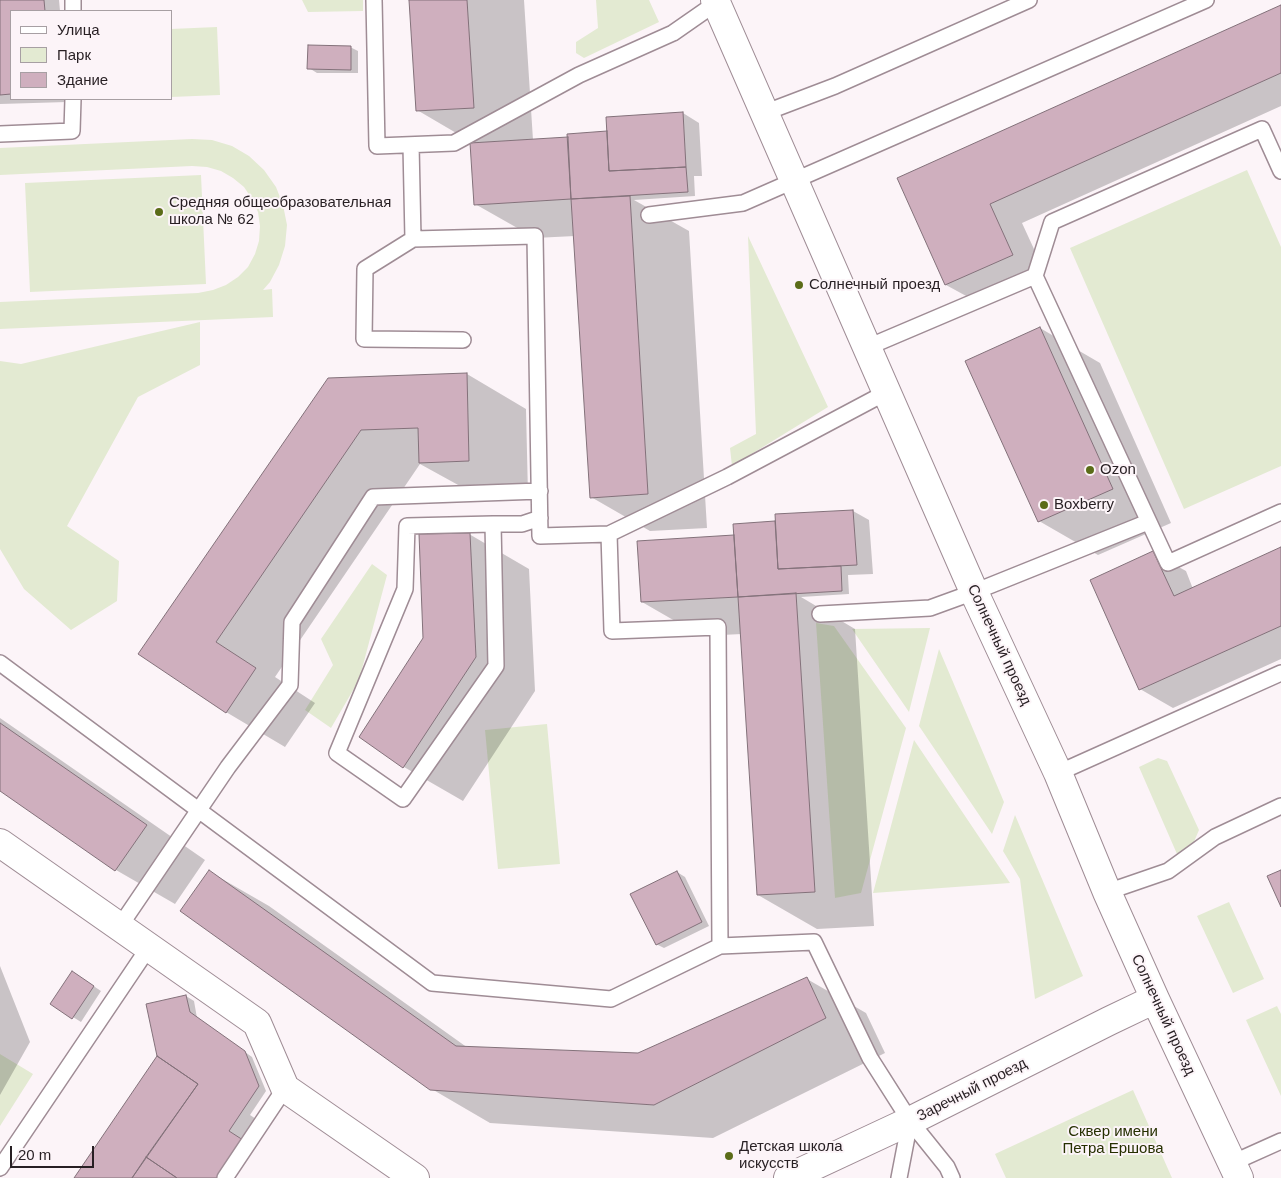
<!DOCTYPE html>
<html>
<head>
<meta charset="utf-8">
<style>
  body { margin:0 }
  #map { position:relative; width:1281px; height:1178px; overflow:hidden; background:#fcf4f8; font-family:Arial,sans-serif }
  canvas { display:block }
  .legend { position:absolute; left:10px; top:10px; width:162px; height:90px; box-sizing:border-box; background:#fcf4f8; border:1px solid #a79fa3; margin:0; padding:6px 9px; list-style:none; font-size:15px; color:#271f23 }
  .legend li { display:flex; align-items:center; gap:10px; height:25px }
  .legend b { width:25px; border:1px solid #a79fa3 }
  .scale { position:absolute; left:10px; top:1146px; width:84px; height:22px; box-sizing:border-box; border:2px solid #271f23; border-top:0; padding-left:6px; font-size:15px; line-height:18px; white-space:nowrap; color:#271f23; -webkit-text-stroke:4px #fcf4f8; paint-order:stroke }
</style>
</head>
<body>
<div id="map">
<canvas width="1281" height="1178"></canvas>
<ul class="legend">
<li><b style="height:6px;background:#fff"></b>Улица</li>
<li><b style="height:14px;background:#e3ead2"></b>Парк</li>
<li><b style="height:14px;background:#cfafbe"></b>Здание</li>
</ul>
<div class="scale">20 m</div>
</div>
<script>
const context = document.querySelector('canvas').getContext('2d');
context.lineJoin = 'round';
function fillPath(path, color) {
  context.fillStyle = color;
  context.fill(path, 'evenodd');
}
function toPath(rows) {
  const path = new Path2D();
  for (const r of rows) {
    path.moveTo(r[0], r[1]);
    for (let i = 2; i < r.length; i += 2) path.lineTo(r[i], r[i + 1]);
  }
  return path;
}
function trace(path, color, width, dash) {
  context.strokeStyle = color;
  context.lineWidth = width;
  context.lineCap = dash ? 'butt' : 'round';
  context.setLineDash(dash || []);
  context.stroke(path);
}
function label(font, color, halo, rows, align = 'center') {
  context.font = font + ' Arial,sans-serif';
  context.lineWidth = 4;
  context.setLineDash([]);
  context.textBaseline = 'middle';
  context.strokeStyle = halo;
  context.fillStyle = color;
  for (const [text, x, y, turn = 0] of rows) {
    context.save();
    context.translate(x, y);
    context.rotate((+turn || 0) * Math.PI / 180);
    context.textAlign = isNaN(turn) ? turn : align;
    if (halo) context.strokeText(text, 0, 0);
    context.fillText(text, 0, 0);
    context.restore();
  }
}
fillPath(toPath([
  [302,0,363,0,363,11,308,12],
  [596,0,649,0,659,22,584,58,576,53,576,42,598,28],
  [217,27,220,95,171,97,171,29],
  [192,139,212,140,232,146,249,156,264,170,276,187,283,205,287,225,285,246,279,265,270,282,263,290,272,289,273,317,0,329,0,302,198,293,213,290,226,285,238,277,248,267,255,254,259,241,260,226,258,212,252,199,244,187,233,178,221,171,207,167,192,166,0,175,0,148],
  [1247,170,1281,247,1281,466,1184,509,1070,248],
  [201,175,206,284,30,292,25,183],
  [748,236,828,407,732,466,730,448,756,434],
  [200,322,200,365,138,397,67,526,119,561,117,601,71,630,24,589,0,549,0,361,21,364],
  [372,564,387,575,359,680,331,728,305,710,333,665,321,639],
  [816,623,834,626,906,728,861,893,835,898],
  [930,628,909,712,852,629],
  [939,649,1004,802,992,834,919,726],
  [547,724,560,864,498,869,485,730],
  [914,740,1010,883,873,893],
  [1158,758,1167,761,1199,830,1193,844,1177,854,1139,767],
  [1015,815,1083,976,1035,999,1020,879,1003,851],
  [1229,902,1264,979,1233,993,1197,916],
  [1277,1006,1281,1014,1281,1096,1246,1020],
  [0,1054,33,1074,0,1126],
  [1133,1090,1172,1178,1006,1178,995,1154]
]), '#e3ead2');
fillPath(toPath([
  [0,0,59,0,60,11,11,11,11,99,67,99,67,102,0,104],
  [410,0,524,0,533,140,569,138,608,132,683,113,699,123,702,176,694,176,695,196,634,200,689,231,707,528,650,531,591,497,575,236,535,238,475,204,475,144,417,110],
  [1281,6,1281,106,1022,223,1045,273,979,303,946,285,898,178],
  [350,47,358,51,358,73,317,73,309,68],
  [1040,328,1100,363,1171,523,1098,555,1039,521],
  [467,374,526,409,528,495,480,497,420,464,275,677,315,703,285,747,226,712,140,654,329,379],
  [853,511,869,520,873,574,848,575,849,594,801,597,855,629,874,926,817,929,758,895,742,634,701,636,642,602,735,536,735,525,777,522],
  [469,534,529,569,535,691,463,801,404,767,360,736,425,639],
  [1281,549,1281,659,1173,708,1140,689,1153,553,1186,571,1193,589],
  [0,718,205,860,175,904,116,870,0,790],
  [210,872,269,906,468,1048,638,1054,807,979,866,1013,885,1053,713,1138,490,1123,430,1088],
  [677,872,685,877,709,926,664,948,656,944],
  [0,966,30,1042,0,1095],
  [80,977,101,991,81,1022,73,1017],
  [186,996,194,1001,197,1018,252,1057,266,1091,250,1115,256,1119,228,1178,76,1178,158,1056]
]), '#0003');
const building = toPath([
  [0,0,44,0,45,11,11,11,11,94,0,95,0,0],
  [409,0,467,0,474,108,416,111,409,0],
  [1281,5,1281,73,990,204,1013,255,945,285,897,178,1281,5],
  [308,45,351,46,351,70,307,69,308,45],
  [683,112,686,167,609,171,606,117,683,112],
  [607,131,609,171,686,167,688,192,571,199,567,134,607,131],
  [568,137,571,199,474,205,470,143,568,137],
  [630,196,648,494,590,498,571,199,630,196],
  [1040,327,1113,489,1038,522,965,361,1040,327],
  [467,373,469,461,419,463,418,428,361,430,216,642,256,668,226,713,138,654,328,378,467,373],
  [853,510,857,565,778,569,775,514,853,510],
  [775,521,778,569,841,566,842,591,738,597,733,524,775,521],
  [470,533,476,657,403,768,359,737,423,638,419,534,470,533],
  [734,535,738,597,641,602,637,541,734,535],
  [1281,547,1281,626,1139,690,1090,580,1153,551,1174,596,1281,547],
  [796,593,815,892,757,895,738,597,796,593],
  [0,723,147,825,115,871,0,791,0,723],
  [209,870,456,1046,638,1053,807,977,826,1018,654,1105,430,1090,180,911,209,870],
  [1281,870,1281,907,1267,876,1281,870],
  [677,871,702,922,656,945,630,894,677,871],
  [72,971,94,986,72,1019,50,1004,72,971],
  [186,995,190,1012,245,1051,259,1086,229,1131,243,1140,218,1178,177,1178,146,1157,198,1084,157,1056,146,1004,186,995],
  [157,1056,198,1084,132,1178,74,1178,157,1056],
  [146,1157,177,1178,132,1178,146,1157]
]);
fillPath(building, '#cfafbe');
trace(building, '#83717a', 1);
const lane = toPath([
  [374,0,377,146,454,143,579,75,673,33,716,3],
  [73,11,73,0],
  [764,113,835,86,1029,0],
  [0,134,72,131,73,99],
  [411,145,413,239,535,236,540,536,609,534,727,477,887,392],
  [1281,171,1262,129,1052,222,1035,276,1168,563,1281,512],
  [649,215,743,203,1206,0],
  [413,239,365,269,364,339,463,340],
  [868,347,1035,276],
  [493,524,496,666,403,799,337,753,405,589,407,526,493,524,522,524,540,518],
  [609,534,612,631,718,627,720,946,814,942,870,1058,910,1121,947,1167,952,1178],
  [820,614,930,608,974,592,1148,522],
  [0,663,432,983,611,999,720,946],
  [1058,773,1281,673],
  [1107,892,1168,871,1215,837,1281,806],
  [120,926,228,767,290,685,292,622,373,497,540,491],
  [1232,1163,1281,1141],
  [0,1168,149,947],
  [225,1178,285,1088],
  [899,1178,910,1121]
]);
const street = toPath([
  [0,843,257,1023,285,1088,415,1178]
]);
const secondary = toPath([
  [715,0,974,592,1058,773,1107,892,1155,999,1239,1178],
  [788,1178,910,1121,1109,1021,1155,999]
]);
trace(lane, '#9f8c95', 18);
trace(street, '#9f8c95', 30);
trace(secondary, '#9f8c95', 30);
trace(lane, '#fff', 15);
trace(street, '#fff', 28);
trace(secondary, '#fff', 28);
for (const [x, y, r, color] of [
  [159,212,5,"#5b6c18"],
  [799,285,5,"#5b6c18"],
  [1090,470,5,"#5b6c18"],
  [1044,505,5,"#5b6c18"],
  [729,1156,5,"#5b6c18"]
]) {
  const dot = new Path2D();
  dot.arc(x, y, r, 0, 2 * Math.PI);
  context.fillStyle = color;
  context.fill(dot);
  trace(dot, '#fcf4f8', 2);
}
label('15px', '#271f23', '#fcf4f8', [
  ["Средняя общеобразовательная",169,203],
  ["школа № 62",169,220],
  ["Солнечный проезд",809,285],
  ["Ozon",1100,470],
  ["Boxberry",1054,505],
  ["Детская школа",739,1147],
  ["искусств",739,1164]
], 'left');
label('15px', '#271f23', '#fcf4f8', [
  ["Солнечный проезд",999,645,65],
  ["Солнечный проезд",1163,1015,65],
  ["Заречный проезд",972,1090,-27]
]);
label('15px', '#263000', '#fcf4f8', [
  ["Сквер имени",1113,1132],
  ["Петра Ершова",1113,1149]
]);
</script>
</body>
</html>
